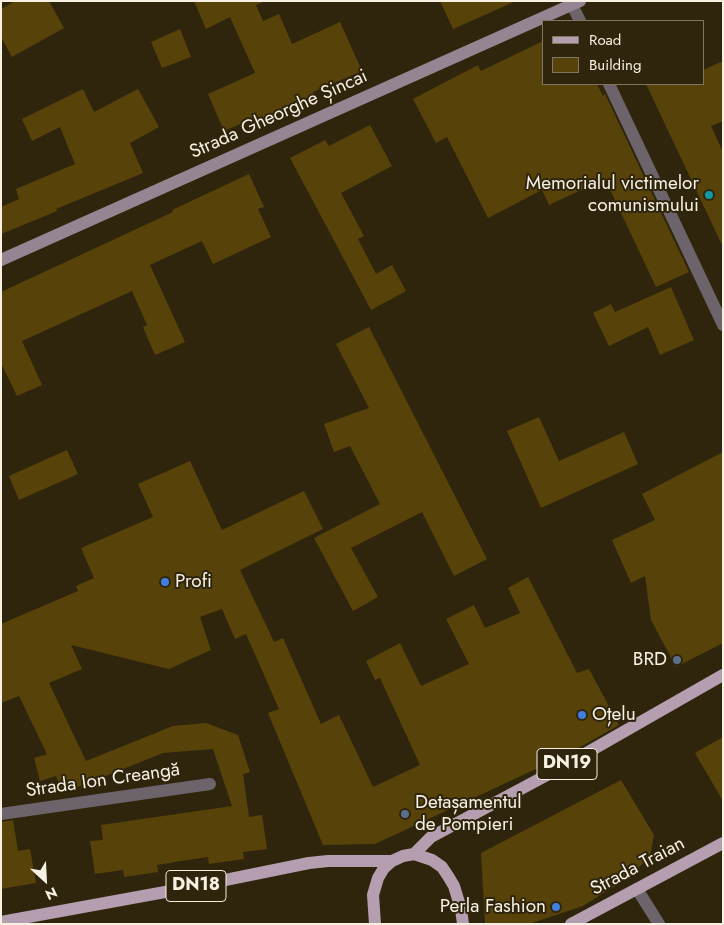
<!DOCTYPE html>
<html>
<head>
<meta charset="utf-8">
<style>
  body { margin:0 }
  #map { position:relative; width:724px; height:925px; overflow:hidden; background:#2f250d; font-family:Jost,sans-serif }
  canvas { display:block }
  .frame { position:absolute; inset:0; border:2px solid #f7f1e3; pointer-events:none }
  .legend { position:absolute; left:542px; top:20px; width:162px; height:65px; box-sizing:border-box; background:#2f250d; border:1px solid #7f7763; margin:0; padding:6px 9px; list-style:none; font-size:15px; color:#f7f1e3 }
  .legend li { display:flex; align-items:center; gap:10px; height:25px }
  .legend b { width:25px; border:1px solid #7f7763 }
  .north { position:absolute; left:20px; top:855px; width:50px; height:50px; -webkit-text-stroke:4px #2f250d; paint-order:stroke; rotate:155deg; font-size:14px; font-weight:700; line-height:20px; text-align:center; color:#f7f1e3 }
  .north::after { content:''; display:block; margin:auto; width:18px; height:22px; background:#f7f1e3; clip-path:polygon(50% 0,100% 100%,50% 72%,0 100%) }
</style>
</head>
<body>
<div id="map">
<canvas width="724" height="925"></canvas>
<div class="frame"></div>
<ul class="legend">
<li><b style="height:6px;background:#b49eaf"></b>Road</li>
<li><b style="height:14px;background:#574309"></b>Building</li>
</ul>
<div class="north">N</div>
</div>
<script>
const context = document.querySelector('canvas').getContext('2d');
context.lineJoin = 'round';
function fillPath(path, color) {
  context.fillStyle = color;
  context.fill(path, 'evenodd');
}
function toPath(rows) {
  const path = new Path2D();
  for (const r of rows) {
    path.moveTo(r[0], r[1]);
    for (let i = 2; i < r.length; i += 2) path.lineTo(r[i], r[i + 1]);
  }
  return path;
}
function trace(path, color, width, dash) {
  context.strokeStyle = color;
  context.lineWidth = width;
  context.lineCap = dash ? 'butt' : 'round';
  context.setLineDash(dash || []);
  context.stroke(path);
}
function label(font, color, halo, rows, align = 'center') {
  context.font = font + ' Jost,sans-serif';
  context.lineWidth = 4;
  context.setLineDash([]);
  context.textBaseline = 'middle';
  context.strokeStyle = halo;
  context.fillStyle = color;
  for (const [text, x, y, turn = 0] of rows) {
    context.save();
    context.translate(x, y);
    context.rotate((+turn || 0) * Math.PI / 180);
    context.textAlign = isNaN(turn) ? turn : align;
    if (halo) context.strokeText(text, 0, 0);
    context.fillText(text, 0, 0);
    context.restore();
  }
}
fillPath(toPath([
  [15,1,49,1,64,28,12,57,1,37,1,9],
  [194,1,265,1,256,5,263,21,279,14,292,44,340,22,362,71,313,92,315,96,251,124,250,120,224,131,208,94,255,73,230,17,206,29],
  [440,1,516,1,453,29],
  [180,29,191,57,162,68,151,42],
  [543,41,543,84,597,84,603,96,605,94,689,272,656,287,605,179,549,205,542,190,488,218,447,137,436,143,413,99,478,65,481,71],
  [723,61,723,121,711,126,723,152,723,247,646,84,703,84,703,70],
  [83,89,94,112,138,89,159,127,130,143,143,173,56,209,57,211,1,234,1,207,19,199,16,189,75,164,60,127,32,141,22,119],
  [370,125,392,166,341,193,364,236,358,239,376,274,392,265,406,291,371,310,290,158,325,140,329,146],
  [249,174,264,207,258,209,271,237,213,264,202,241,150,265,185,342,155,355,143,327,147,325,132,291,22,341,42,385,17,396,1,363,1,292,173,212,172,210],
  [671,287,694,340,660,355,648,327,609,346,593,313,611,304,615,312],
  [369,327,487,559,454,576,422,512,351,548,378,597,353,611,314,538,380,504,350,446,334,452,324,424,369,408,336,344],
  [539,417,559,461,624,432,638,464,541,508,507,431],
  [67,450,78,474,19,500,9,476],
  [723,452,723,643,676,667,651,620,645,576,631,583,612,540,655,520,642,494],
  [190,461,222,530,304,491,323,529,240,570,274,642,283,638,321,724,339,715,373,787,420,765,380,678,375,680,366,661,400,643,421,686,469,664,446,619,474,605,485,628,520,613,508,588,528,577,577,673,589,669,619,725,568,754,375,844,323,845,268,713,279,709,246,634,235,639,222,609,200,617,211,650,169,669,71,645,82,669,49,683,86,761,173,726,206,723,238,735,250,772,243,774,249,817,262,815,267,849,243,852,244,859,209,864,208,857,181,861,157,865,158,872,124,877,123,870,95,874,90,841,103,840,101,825,232,806,213,749,163,753,63,793,56,776,40,781,34,758,47,754,19,696,1,703,1,624,78,591,76,586,94,578,81,548,153,517,138,484],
  [723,737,723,801,695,753],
  [621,780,654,835,650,857,626,879,583,906,529,924,485,924,481,853],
  [13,820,18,851,30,849,36,883,1,889,1,822]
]), '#574309');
trace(toPath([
  [570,1,580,21],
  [609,84,723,325],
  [1,814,210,784],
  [637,889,659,924]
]), '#6d636b', 12);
trace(toPath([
  [1,260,580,1]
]), '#958491', 12);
trace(toPath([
  [414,854,431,837,562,767,723,675],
  [1,922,176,890,309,863,328,861,392,861],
  [375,924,373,895,378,878,384,868,392,861,403,856,414,854,432,860,442,867,448,876,454,886,461,909,463,924],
  [571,924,723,843]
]), '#b49eaf', 12);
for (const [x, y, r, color] of [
  [709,195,5,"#0f9aa8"],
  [165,582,5,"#3f7fe0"],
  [677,660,5,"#5c6f8a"],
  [582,715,5,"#3f7fe0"],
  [405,814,5,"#5c6f8a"],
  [556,907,5,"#3f7fe0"]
]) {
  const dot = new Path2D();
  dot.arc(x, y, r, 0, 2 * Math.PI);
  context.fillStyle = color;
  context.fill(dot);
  trace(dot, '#2f250d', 2);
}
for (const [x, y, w] of [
  [567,764,60],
  [196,886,60]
]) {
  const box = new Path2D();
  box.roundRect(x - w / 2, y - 15.5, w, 31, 4);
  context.fillStyle = '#2f250d';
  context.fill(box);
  trace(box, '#f7f1e3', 1);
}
label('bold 18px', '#f7f1e3', null, [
  ["DN19",567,764],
  ["DN18",196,886]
]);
label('19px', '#f7f1e3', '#2f250d', [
  ["Strada Gheorghe Șincai",279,115,-24],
  ["Strada Ion Creangă",103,781,-8],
  ["Strada Traian",638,867,-28]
]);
label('19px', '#f7f1e3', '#2f250d', [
  ["Memorialul victimelor",699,184],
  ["comunismului",699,206],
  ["Profi",175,582,"left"],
  ["BRD",667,660],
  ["Oțelu",592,715,"left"],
  ["Detașamentul",415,803,"left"],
  ["de Pompieri",415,825,"left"],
  ["Perla Fashion",546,907]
], 'right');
</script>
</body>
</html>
